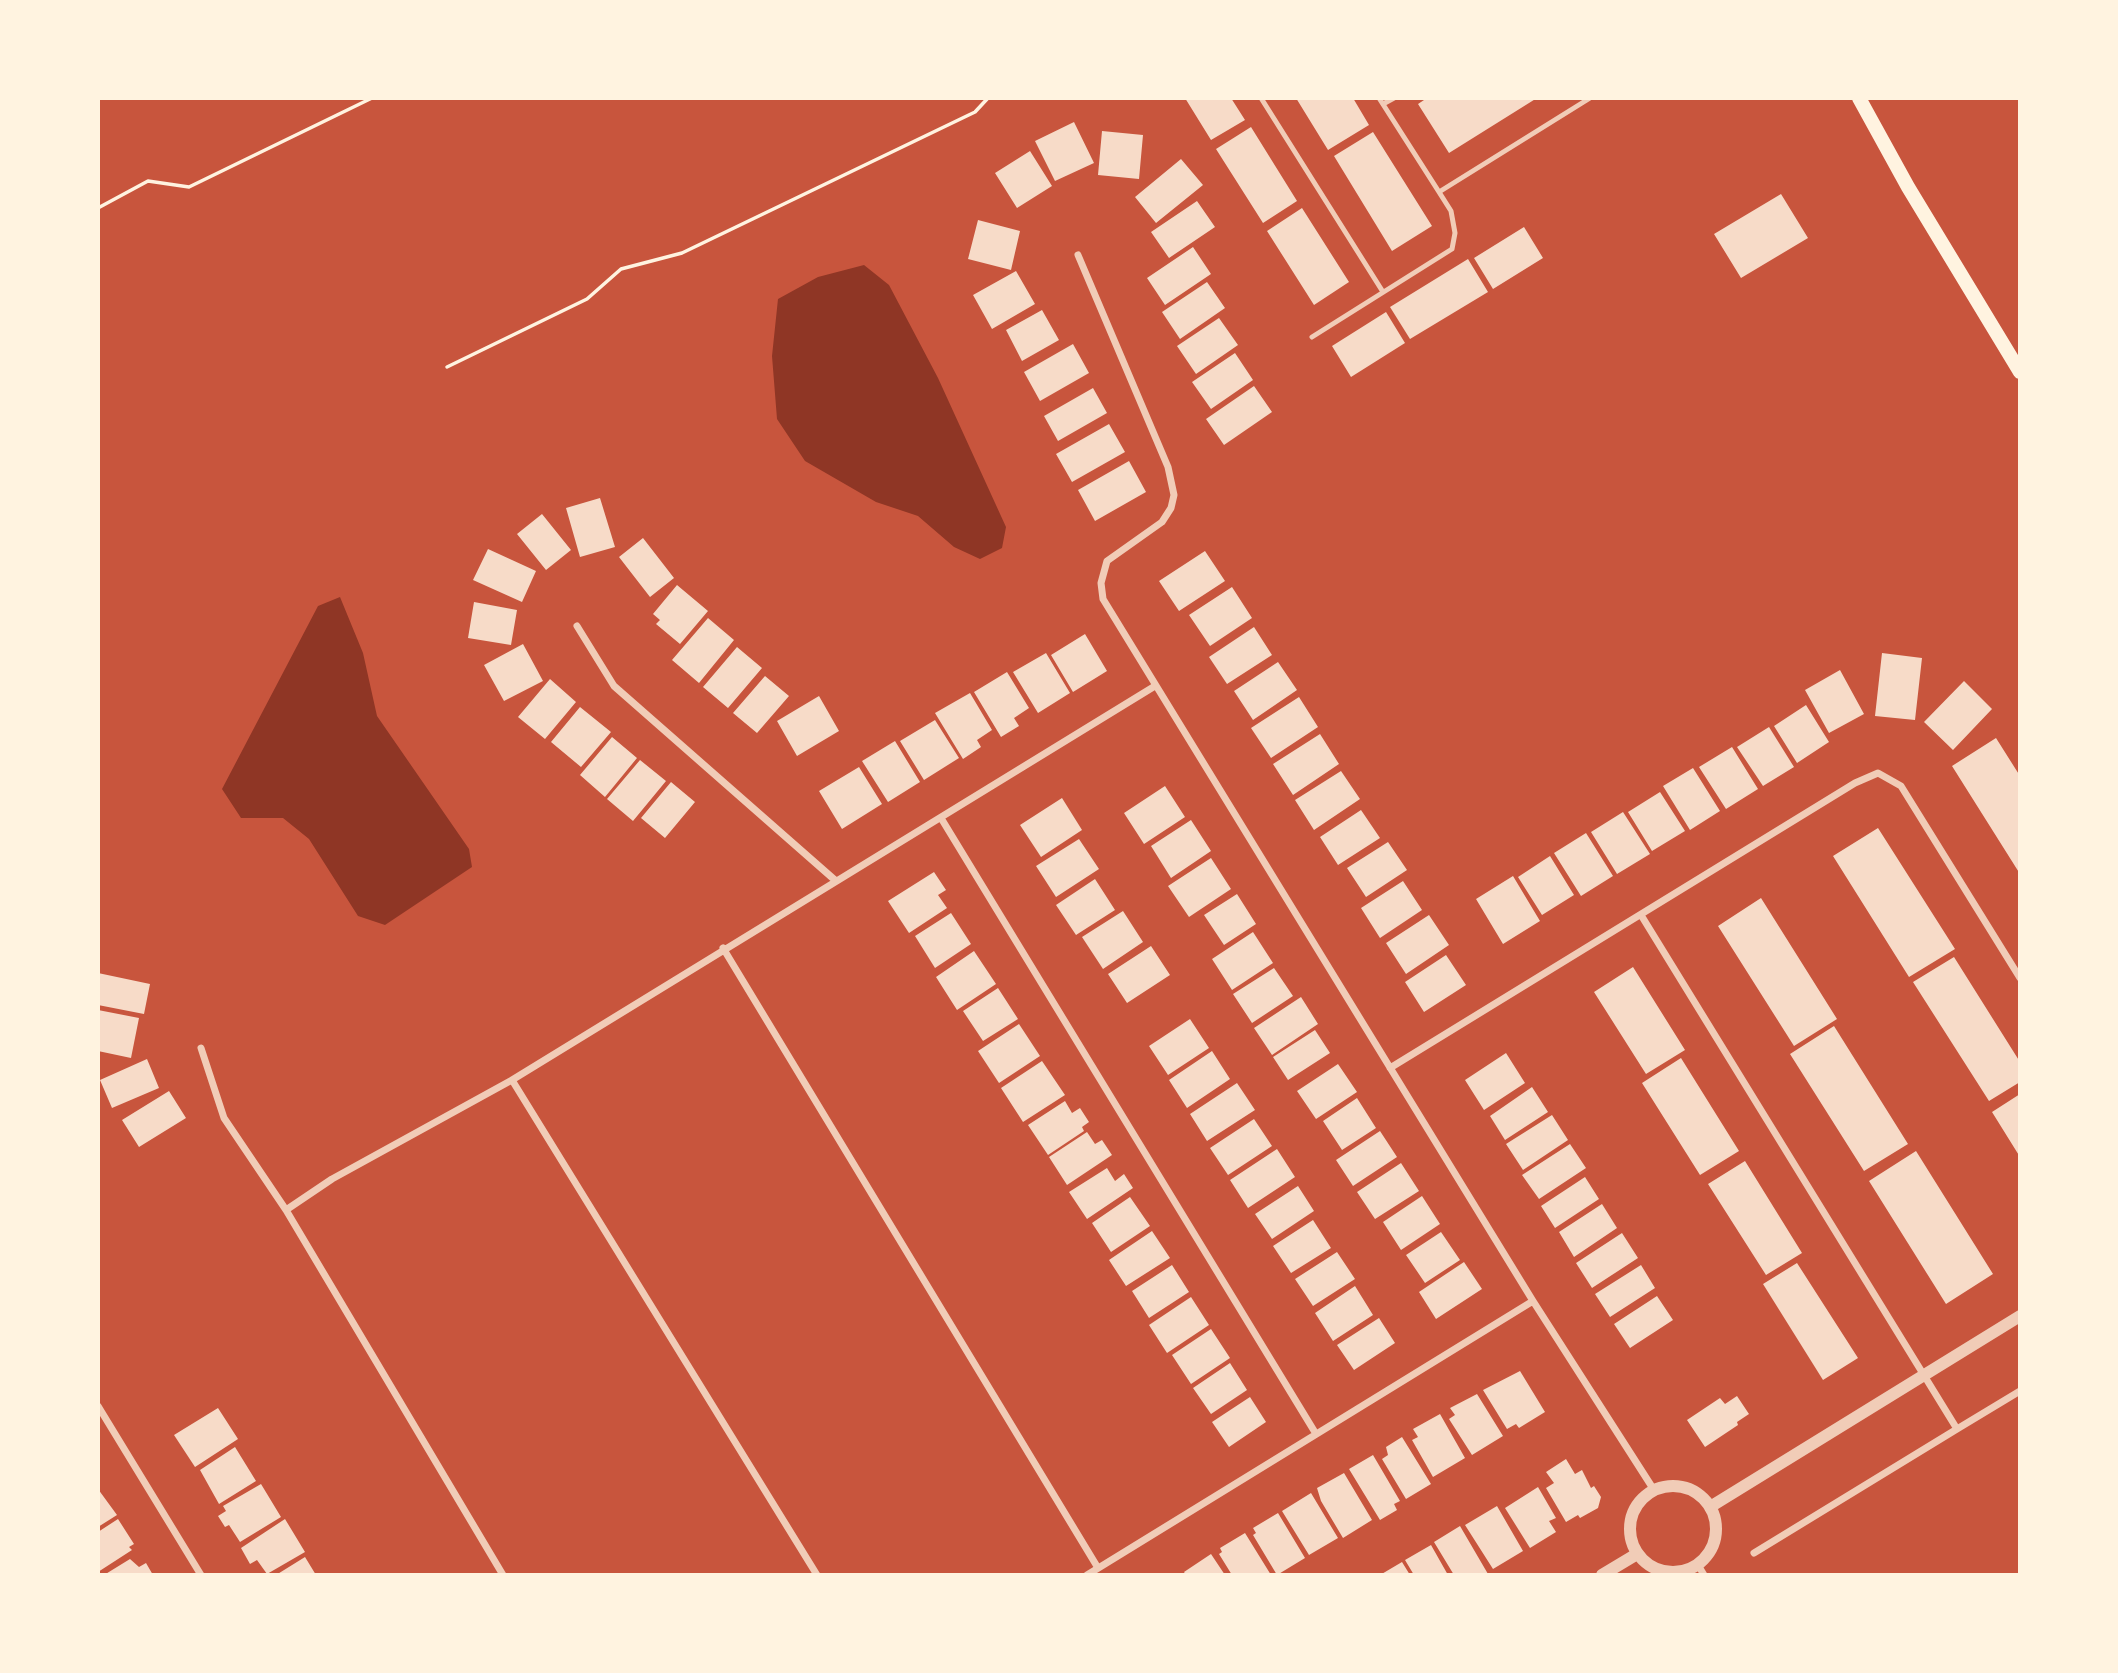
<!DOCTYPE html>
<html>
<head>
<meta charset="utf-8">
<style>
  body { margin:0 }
  #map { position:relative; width:2118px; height:1673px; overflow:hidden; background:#c8553d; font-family:"Sofia Sans Condensed",sans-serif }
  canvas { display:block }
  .frame { position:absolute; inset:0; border:100px solid #fff3e0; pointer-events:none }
</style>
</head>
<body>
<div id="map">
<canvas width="2118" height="1673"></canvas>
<div class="frame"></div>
</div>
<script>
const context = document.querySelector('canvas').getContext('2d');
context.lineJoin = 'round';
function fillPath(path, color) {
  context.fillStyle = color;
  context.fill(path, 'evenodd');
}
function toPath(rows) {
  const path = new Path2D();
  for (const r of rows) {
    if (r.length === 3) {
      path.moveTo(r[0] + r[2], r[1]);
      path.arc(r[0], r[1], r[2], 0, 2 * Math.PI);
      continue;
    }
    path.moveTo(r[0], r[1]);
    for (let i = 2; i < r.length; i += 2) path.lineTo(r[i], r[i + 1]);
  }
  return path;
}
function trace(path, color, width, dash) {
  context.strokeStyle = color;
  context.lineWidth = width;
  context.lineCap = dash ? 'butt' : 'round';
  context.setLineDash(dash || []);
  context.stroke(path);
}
fillPath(toPath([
  [864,265,889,285,938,378,1006,527,1002,548,980,559,954,547,918,516,876,502,805,461,777,419,772,356,778,299,818,277],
  [340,597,363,653,377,716,469,849,472,867,385,925,358,916,309,839,283,818,241,818,222,789,318,606]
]), '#8f3625');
fillPath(toPath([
  [1185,98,1231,98,1245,120,1211,140],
  [1296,98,1353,98,1369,125,1328,150],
  [1427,98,1537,98,1449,153,1418,104],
  [1074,122,1094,163,1055,181,1035,141],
  [1251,127,1297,201,1263,223,1216,149],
  [1102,131,1143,135,1139,179,1098,175],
  [1373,132,1432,226,1392,251,1334,156],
  [1030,151,1052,186,1017,208,995,173],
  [1181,159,1203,185,1156,223,1135,197],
  [1781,194,1808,238,1741,278,1714,234],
  [1197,201,1215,227,1169,258,1151,232],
  [1302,208,1349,282,1314,305,1267,231],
  [978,220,1020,231,1011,270,968,259],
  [1524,227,1543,258,1493,289,1474,258],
  [1193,247,1211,274,1165,305,1147,278],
  [1468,259,1488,292,1410,339,1390,307],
  [1016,271,1035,304,992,329,973,295],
  [1207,282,1225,308,1180,339,1162,312],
  [1042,310,1059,340,1022,361,1006,330],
  [1386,312,1405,343,1351,377,1332,346],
  [1219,318,1238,345,1196,374,1177,346],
  [1073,344,1089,373,1040,401,1024,372],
  [1235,353,1253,380,1211,409,1192,382],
  [1254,386,1272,412,1224,445,1206,419],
  [1093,388,1107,413,1058,441,1044,416],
  [1109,424,1125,452,1072,482,1056,454],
  [1129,461,1146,492,1095,521,1078,490],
  [600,498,615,547,580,557,566,508],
  [542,514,571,550,546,570,517,534],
  [643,538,674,578,650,597,619,557],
  [488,549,536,571,522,602,473,580],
  [1205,551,1225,581,1179,611,1159,581],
  [677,585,708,611,680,644,656,624,660,620,653,614],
  [1232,587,1252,618,1210,646,1189,615],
  [474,602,517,610,511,645,468,638],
  [708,618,734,640,699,683,672,660],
  [1254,627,1272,655,1227,684,1209,657],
  [1085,634,1107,671,1073,692,1051,655],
  [523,644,543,681,504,701,484,665],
  [737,647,762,668,728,708,703,687],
  [1046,653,1070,693,1038,713,1013,672],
  [1882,653,1922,658,1915,720,1875,716],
  [1278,662,1297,690,1253,720,1234,691],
  [1840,670,1864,714,1829,733,1805,690],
  [1007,672,1029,708,1014,718,1019,726,1001,737,974,692],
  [765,676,789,696,757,733,733,713],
  [550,679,576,702,545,739,518,717],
  [1964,681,1992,709,1953,750,1924,722],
  [970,693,992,730,977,740,981,747,963,759,935,713],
  [819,696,839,731,797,756,777,721],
  [1299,697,1318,727,1271,758,1251,728],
  [1806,705,1829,742,1797,763,1774,726],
  [580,707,611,732,581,767,551,742],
  [935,720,959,758,924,780,900,741],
  [1769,727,1794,767,1763,786,1737,747],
  [1320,734,1339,764,1293,795,1273,764],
  [612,737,637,758,605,797,580,775],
  [1996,738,2020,776,2020,874,1952,766],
  [895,741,920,782,888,802,862,761],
  [1732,747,1758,789,1726,809,1699,767],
  [640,760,666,781,633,821,607,799],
  [859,767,882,804,842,829,819,791],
  [1693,768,1720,811,1690,830,1663,786],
  [1341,771,1360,799,1314,830,1295,800],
  [671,782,695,802,665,838,641,818],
  [1165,786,1185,817,1144,844,1124,813],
  [1660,792,1685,831,1652,851,1628,812],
  [1062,798,1082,830,1041,857,1020,825],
  [1361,810,1380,838,1338,865,1320,837],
  [1623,812,1650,854,1617,874,1591,832],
  [1191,820,1211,851,1171,878,1151,846],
  [1878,828,1955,949,1909,977,1833,856],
  [1586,833,1613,876,1581,896,1554,853],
  [1079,839,1099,869,1056,897,1036,866],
  [1388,842,1407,870,1366,897,1347,868],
  [1550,856,1574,895,1542,915,1518,877],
  [1211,858,1231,889,1189,917,1168,886],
  [934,872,946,890,938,895,947,908,909,933,888,901],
  [1513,876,1540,921,1503,944,1476,899],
  [1095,879,1115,910,1076,935,1056,905],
  [1403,881,1422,910,1380,938,1361,908],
  [1237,894,1256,924,1224,945,1204,915],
  [1761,898,1837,1019,1794,1046,1718,926],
  [1123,911,1143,942,1103,969,1082,937],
  [951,913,971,944,935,968,915,936],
  [1429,915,1449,945,1406,974,1386,943],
  [1253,932,1273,963,1232,990,1212,959],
  [1151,946,1170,975,1127,1003,1108,974],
  [974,951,996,984,957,1010,936,977],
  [1446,955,1466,985,1424,1012,1405,982],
  [1954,957,2020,1062,2020,1082,1989,1101,1913,982],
  [1633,967,1685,1050,1646,1074,1594,992],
  [1274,968,1293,996,1252,1023,1233,994],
  [98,973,150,984,144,1014,98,1005],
  [998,988,1018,1019,983,1041,963,1011],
  [1301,997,1318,1024,1272,1055,1254,1028],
  [98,1010,139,1018,131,1058,98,1051],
  [1190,1019,1209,1048,1168,1075,1149,1046],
  [1019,1024,1040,1056,999,1083,978,1051],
  [1834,1026,1908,1144,1864,1171,1790,1054],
  [1315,1030,1330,1053,1288,1080,1273,1057],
  [1212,1051,1230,1079,1187,1108,1169,1080],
  [1506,1053,1525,1083,1484,1110,1465,1080],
  [1681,1058,1739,1151,1700,1175,1642,1083],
  [147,1059,159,1088,112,1108,100,1080],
  [1042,1061,1065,1095,1023,1122,1001,1088],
  [1338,1064,1357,1092,1316,1119,1297,1091],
  [1237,1083,1255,1110,1207,1141,1190,1114],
  [1532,1087,1548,1112,1505,1140,1490,1116],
  [169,1091,186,1118,139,1147,122,1120],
  [2020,1094,2020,1157,1992,1112],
  [1357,1098,1376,1128,1342,1150,1323,1121],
  [1065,1101,1072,1113,1080,1108,1089,1122,1082,1127,1084,1131,1048,1155,1028,1125],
  [1552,1115,1568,1140,1523,1170,1506,1144],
  [1254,1119,1272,1146,1228,1175,1210,1148],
  [1380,1131,1397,1157,1353,1186,1336,1160],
  [1087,1132,1095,1144,1102,1140,1112,1155,1067,1185,1049,1157],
  [1570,1144,1586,1168,1539,1199,1522,1175],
  [1277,1149,1295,1177,1248,1208,1230,1180],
  [1916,1151,1993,1274,1946,1304,1869,1181],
  [1745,1161,1802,1253,1766,1275,1708,1184],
  [1401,1163,1419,1191,1375,1219,1357,1192],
  [1107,1168,1115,1181,1124,1174,1133,1188,1087,1219,1069,1192],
  [1585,1177,1599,1199,1555,1228,1541,1206],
  [1298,1186,1314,1211,1272,1239,1255,1214],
  [1422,1196,1440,1224,1401,1250,1383,1222],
  [1130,1197,1150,1226,1111,1252,1092,1223],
  [1602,1204,1617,1228,1574,1257,1559,1232],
  [1313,1220,1331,1248,1291,1273,1273,1246],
  [1152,1231,1170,1258,1126,1286,1109,1260],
  [1441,1232,1460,1260,1425,1283,1406,1255],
  [1622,1233,1638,1258,1592,1288,1576,1263],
  [1337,1252,1355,1279,1313,1306,1295,1279],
  [1464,1262,1482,1289,1436,1319,1419,1292],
  [1797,1263,1858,1358,1823,1380,1763,1284],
  [1172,1265,1189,1292,1149,1318,1132,1291],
  [1641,1265,1655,1288,1610,1317,1595,1294],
  [1355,1286,1373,1315,1333,1341,1315,1313],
  [1657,1296,1673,1320,1630,1348,1614,1324],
  [1191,1297,1209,1325,1167,1353,1149,1325],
  [1379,1318,1395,1343,1354,1370,1337,1345],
  [1211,1329,1230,1358,1191,1384,1172,1355],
  [1230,1363,1247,1390,1211,1414,1193,1388],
  [1520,1371,1545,1412,1519,1428,1516,1424,1507,1429,1483,1390],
  [1477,1394,1503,1436,1472,1455,1449,1419,1455,1415,1450,1408],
  [1737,1396,1749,1414,1737,1422,1738,1425,1705,1447,1687,1420,1720,1398,1725,1404],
  [1250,1397,1266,1422,1229,1447,1212,1422],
  [218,1408,238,1439,195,1467,174,1435],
  [1440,1414,1465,1458,1433,1477,1412,1440,1418,1437,1413,1429],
  [1402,1437,1431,1484,1406,1499,1382,1459,1388,1455,1386,1447],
  [235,1447,256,1481,219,1504,200,1470],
  [1373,1455,1400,1501,1394,1504,1397,1510,1380,1520,1349,1469],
  [1566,1459,1575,1474,1582,1470,1591,1488,1594,1486,1601,1497,1598,1508,1580,1518,1578,1515,1566,1522,1546,1488,1554,1483,1546,1472],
  [1344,1473,1372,1520,1343,1538,1321,1501,1317,1488],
  [261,1484,281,1517,240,1542,229,1525,225,1527,218,1516,226,1511,223,1506],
  [1538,1487,1556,1518,1549,1521,1556,1532,1530,1548,1505,1508],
  [98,1489,117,1515,98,1527],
  [1311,1493,1338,1538,1309,1555,1282,1511],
  [1497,1506,1523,1551,1493,1569,1465,1525],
  [1278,1513,1305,1558,1277,1575,1253,1535,1256,1533,1253,1528],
  [118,1519,134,1544,129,1547,132,1550,98,1572,98,1532],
  [285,1519,305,1552,267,1574,257,1560,250,1564,241,1548],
  [1460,1526,1488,1574,1486,1575,1454,1575,1434,1542],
  [1245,1533,1271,1575,1232,1575,1219,1554,1222,1552,1220,1548],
  [1431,1545,1448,1575,1414,1575,1405,1560],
  [1211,1554,1225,1575,1186,1575,1184,1572],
  [305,1557,316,1575,276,1575],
  [130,1559,139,1567,146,1563,153,1575,104,1575],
  [1402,1562,1410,1575,1380,1575]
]), '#f7dbc8');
trace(toPath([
  [98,208,148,181,189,187,372,98],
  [447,367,587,299,621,269,682,253,975,112,988,98]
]), '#fff3e0', 3.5);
trace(toPath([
  [1261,98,1383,292],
  [1379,98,1439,192],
  [1383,104,1394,98],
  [1312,337,1452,249,1455,233,1451,211,1439,192,1590,98]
]), '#f1ccb7', 5);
trace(toPath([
  [1078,255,1168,467,1174,495,1171,508,1162,522,1107,561,1101,583,1103,599,1533,1301,1654,1490],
  [577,626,614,686,836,881],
  [941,818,1316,1434],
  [1641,915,1957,1429,1754,1553],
  [723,948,1098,1568],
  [201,1048,224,1118,286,1210,503,1575],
  [1390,1068,1855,783,1878,773,1901,786,2020,978],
  [512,1080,817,1575],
  [286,1210,332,1179,512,1080,1155,686],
  [98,1406,201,1575],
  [1957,1429,2020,1391],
  [1698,1565,1704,1575],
  [1087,1575,1533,1301]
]), '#f1ccb7', 7);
trace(toPath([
  [1673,1529,43],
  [1710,1507,2020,1316],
  [1602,1575,1637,1554]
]), '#f1ccb7', 12);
trace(toPath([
  [1859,98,1908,187,2020,372]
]), '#fff3e0', 14);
</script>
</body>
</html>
